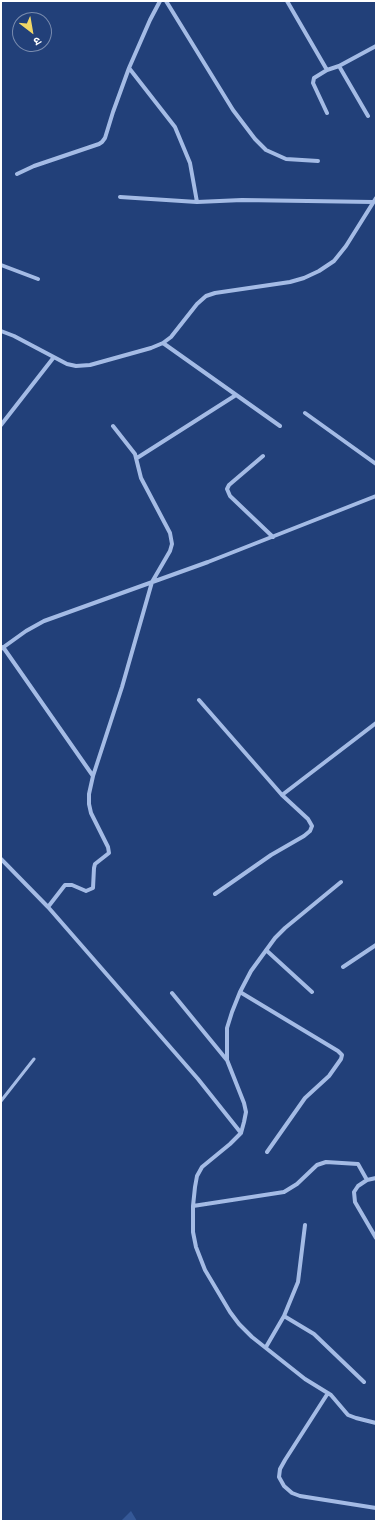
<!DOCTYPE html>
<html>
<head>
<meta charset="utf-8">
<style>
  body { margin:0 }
  #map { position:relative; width:377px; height:1522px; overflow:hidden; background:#224079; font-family:"PT Sans","Noto Sans Devanagari",sans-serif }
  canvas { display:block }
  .frame { position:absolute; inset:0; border:2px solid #fff; pointer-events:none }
  .north { position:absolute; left:12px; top:12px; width:40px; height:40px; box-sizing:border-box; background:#224079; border:1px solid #7a8caf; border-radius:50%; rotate:149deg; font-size:11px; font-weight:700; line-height:16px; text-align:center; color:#fff }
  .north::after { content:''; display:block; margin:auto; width:14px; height:18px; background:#f0d666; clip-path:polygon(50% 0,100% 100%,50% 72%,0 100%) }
</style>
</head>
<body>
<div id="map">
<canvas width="377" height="1522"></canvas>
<div class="frame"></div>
<div class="north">उ</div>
</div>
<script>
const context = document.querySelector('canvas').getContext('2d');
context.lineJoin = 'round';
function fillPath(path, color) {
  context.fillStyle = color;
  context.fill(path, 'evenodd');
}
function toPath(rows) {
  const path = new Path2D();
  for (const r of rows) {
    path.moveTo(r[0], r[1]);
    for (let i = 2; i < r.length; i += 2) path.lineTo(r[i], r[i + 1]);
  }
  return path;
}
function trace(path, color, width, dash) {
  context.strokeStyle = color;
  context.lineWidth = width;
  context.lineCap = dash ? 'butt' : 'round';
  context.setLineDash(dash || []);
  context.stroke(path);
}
fillPath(toPath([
  [131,1511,137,1521,121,1521]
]), '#355897');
trace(toPath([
  [1,1101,34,1059]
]), '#a4bbe5', 3);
trace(toPath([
  [166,1,233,110,255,139,266,150,286,159,318,161],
  [287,1,327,70],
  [339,66,368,116],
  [129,68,175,127,190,163,197,202],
  [327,113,313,83,314,78,327,70,339,66,376,46],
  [17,174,34,166,99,144,102,142,105,138,113,112,129,68,150,20,160,1],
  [120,197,197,202,242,200,373,202],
  [1,265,38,279],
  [1,331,14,336,67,364,76,366,90,365,151,348,163,343,171,337,197,304,206,296,215,293,290,282,304,278,319,271,334,261,346,246,376,198],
  [163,343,280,426],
  [305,413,376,464],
  [1,425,54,357],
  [263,456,229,485,227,489,230,496,273,537],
  [137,458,236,395],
  [3,647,93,776],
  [1,649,26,631,44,621,208,562,376,496],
  [199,700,282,795,308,819,312,826,310,831,304,836,271,855,215,894],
  [282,795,376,723],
  [1,859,48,907,198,1079,241,1133,230,1144,202,1167,197,1176,195,1187,193,1206,193,1232,196,1247,205,1270,230,1312,239,1324,252,1337,305,1379,331,1395,348,1415,356,1418,376,1423],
  [48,907,65,885,72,885,86,891,93,888,94,868,95,864,109,853,108,847,91,813,89,804,89,794,93,776,122,687,152,582,170,551,172,544,170,533,141,478,135,454,113,426],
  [266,950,312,992],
  [343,967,376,945],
  [240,992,338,1051,342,1055,341,1059,329,1076,305,1098,267,1152],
  [172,993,226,1059],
  [241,1133,244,1122,246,1112,244,1103,227,1060,227,1028,232,1012,240,992,251,971,275,938,285,928,341,882],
  [376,1178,367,1180,358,1186,354,1192,355,1202,376,1238],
  [193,1206,284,1192,297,1184,317,1165,326,1162,358,1164,367,1180],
  [284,1316,314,1334,364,1382],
  [266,1347,284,1316,298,1282,305,1225],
  [328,1393,285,1460,280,1469,279,1477,284,1486,292,1493,300,1496,376,1508]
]), '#a4bbe5', 4);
</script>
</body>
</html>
